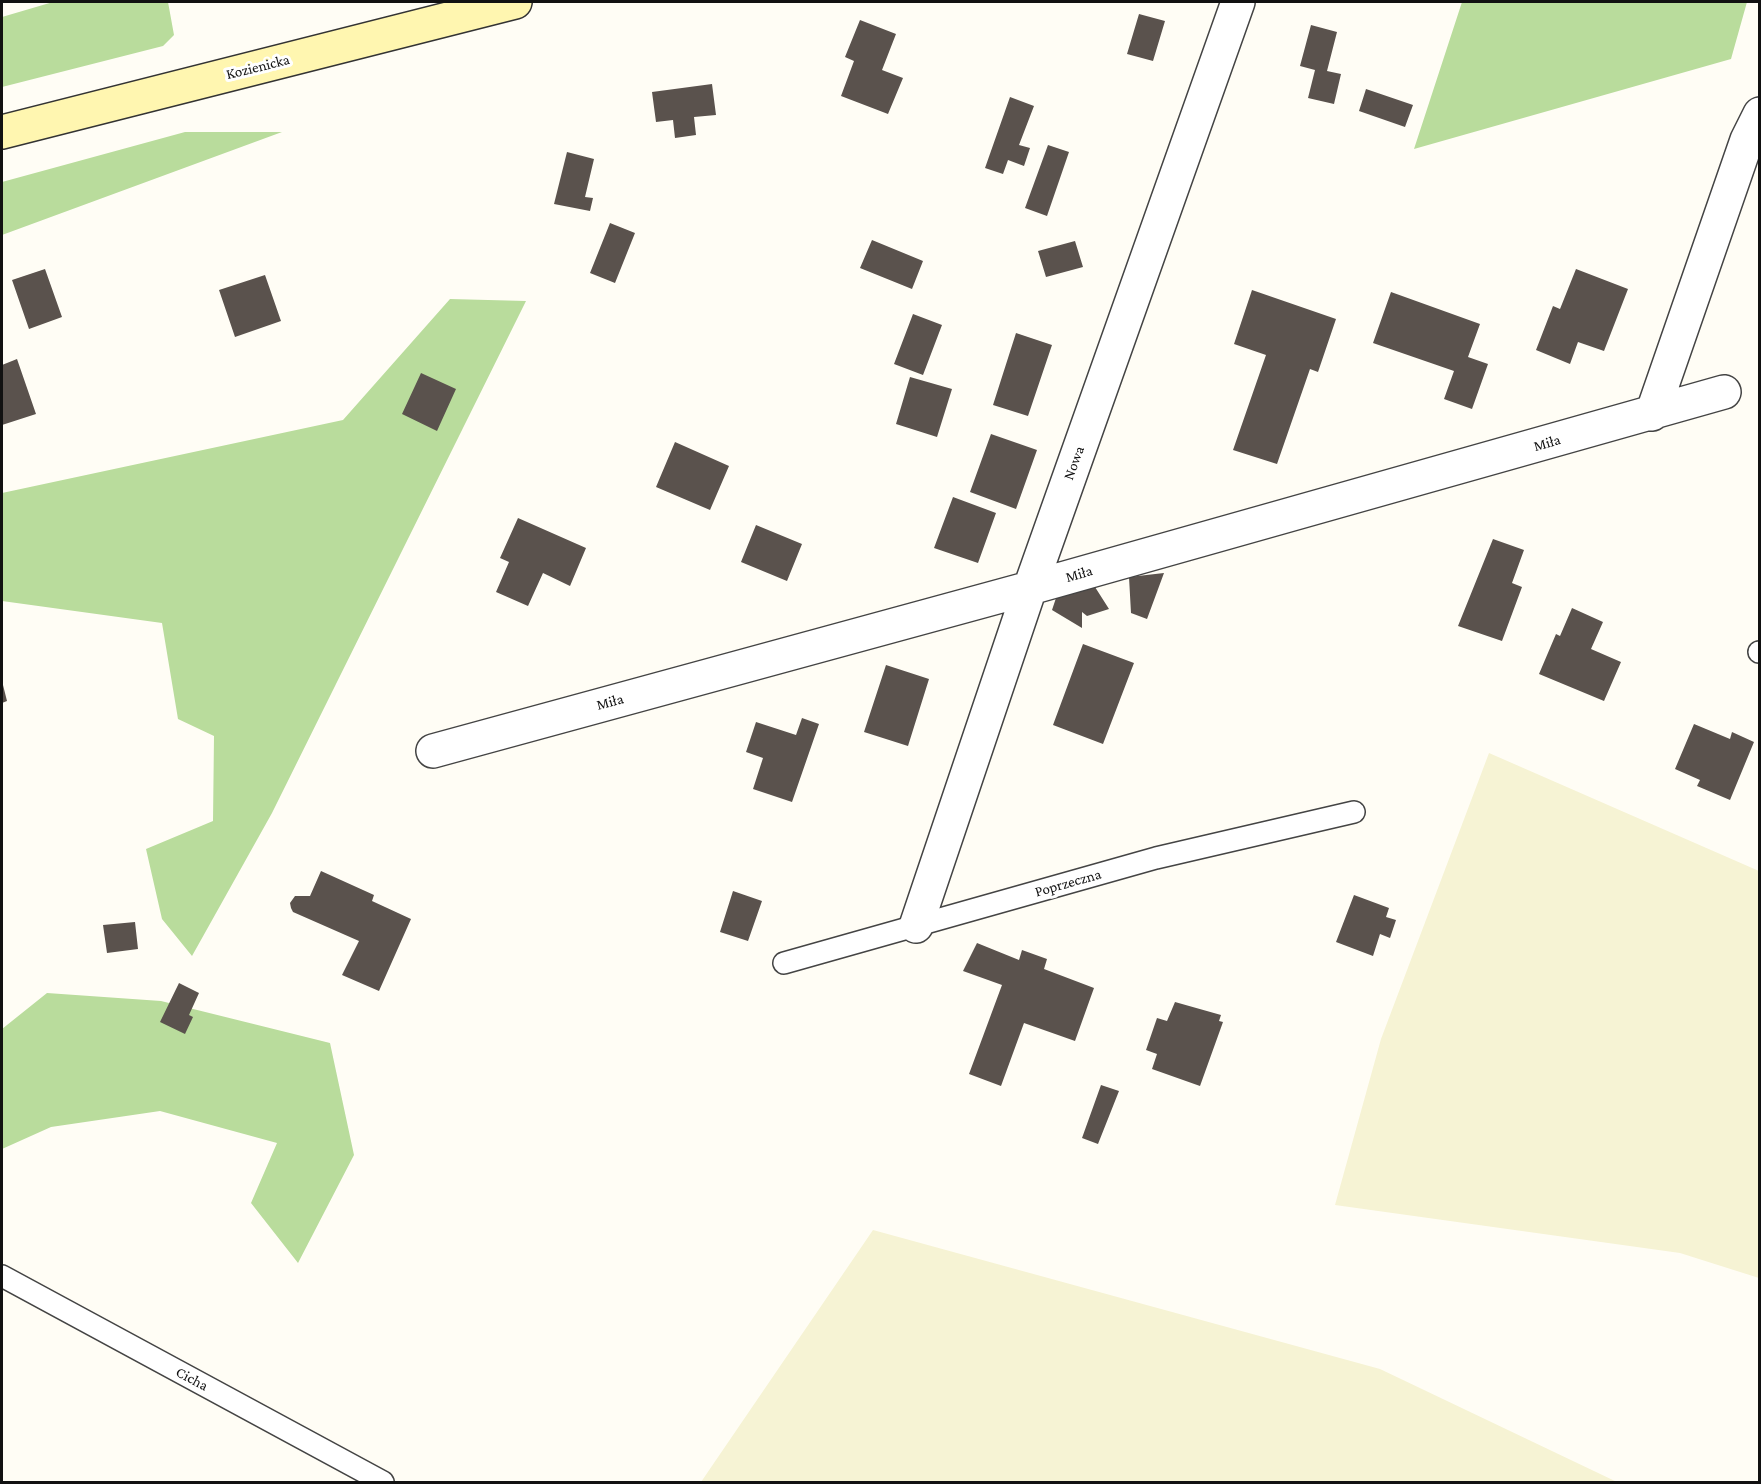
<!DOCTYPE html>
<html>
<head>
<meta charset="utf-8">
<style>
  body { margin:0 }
  #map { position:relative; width:1761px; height:1484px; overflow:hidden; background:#fffdf5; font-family:"Crimson Pro",serif }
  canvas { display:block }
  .frame { position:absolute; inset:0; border:3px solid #111; pointer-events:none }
</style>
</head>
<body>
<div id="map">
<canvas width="1761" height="1484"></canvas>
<div class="frame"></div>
</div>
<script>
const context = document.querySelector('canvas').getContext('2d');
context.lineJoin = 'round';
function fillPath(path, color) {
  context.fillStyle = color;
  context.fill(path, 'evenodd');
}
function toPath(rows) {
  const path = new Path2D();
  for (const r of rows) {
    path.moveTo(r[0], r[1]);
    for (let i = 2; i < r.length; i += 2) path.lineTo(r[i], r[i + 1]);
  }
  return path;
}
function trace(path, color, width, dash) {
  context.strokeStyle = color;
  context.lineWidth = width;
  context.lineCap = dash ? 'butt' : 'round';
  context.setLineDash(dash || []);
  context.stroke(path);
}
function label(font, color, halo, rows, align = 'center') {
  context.font = font + ' "Crimson Pro",serif';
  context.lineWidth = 6;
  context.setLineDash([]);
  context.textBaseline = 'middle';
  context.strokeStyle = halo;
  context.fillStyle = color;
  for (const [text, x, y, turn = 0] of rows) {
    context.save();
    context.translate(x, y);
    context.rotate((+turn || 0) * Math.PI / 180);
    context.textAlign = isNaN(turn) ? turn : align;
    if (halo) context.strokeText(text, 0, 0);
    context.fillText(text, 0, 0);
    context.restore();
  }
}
fillPath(toPath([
  [1489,753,1759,871,1759,1278,1680,1253,1335,1205,1381,1039],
  [873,1230,1380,1369,1617,1482,701,1482]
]), '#f6f3d4');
fillPath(toPath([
  [53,2,168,2,174,35,163,46,2,87,2,17],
  [1462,2,1747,2,1731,59,1414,149],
  [185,132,282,132,2,235,2,182],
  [450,299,526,301,272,813,192,956,162,919,146,849,213,821,214,736,178,719,162,623,2,601,2,493,343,420],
  [47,993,161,1001,330,1043,354,1155,298,1263,251,1203,277,1143,160,1111,51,1127,2,1149,2,1029]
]), '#b9dc9c');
fillPath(toPath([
  [1139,14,1165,21,1153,61,1127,54],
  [860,20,896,34,882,70,903,78,888,114,841,96,854,61,845,57],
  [1311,25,1337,32,1327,71,1341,74,1334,104,1308,98,1315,70,1300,66],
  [712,84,716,115,694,117,696,135,675,138,673,120,656,122,652,92],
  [1366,89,1413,105,1405,127,1359,111],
  [1010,97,1034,106,1019,145,1030,148,1024,166,1008,160,1003,174,985,168],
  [1048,145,1069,152,1047,216,1025,208],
  [567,152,594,159,585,197,593,198,590,211,554,204],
  [610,223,635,233,615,283,590,273],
  [872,240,923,261,912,289,860,268],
  [1075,241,1083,267,1046,277,1038,251],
  [45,269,62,317,29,329,12,280],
  [1576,269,1628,289,1604,351,1578,342,1570,364,1536,350,1553,306,1560,309],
  [265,275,281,321,235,337,219,290],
  [1252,290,1336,319,1318,372,1310,369,1277,464,1233,450,1266,355,1234,344],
  [1391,292,1480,324,1468,357,1488,364,1472,409,1444,399,1454,371,1373,343],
  [913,314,942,325,923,375,894,364],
  [1016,333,1052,345,1028,416,993,405],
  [17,359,36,414,2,425,2,365],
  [421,373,456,389,437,431,402,414],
  [910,377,952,389,937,437,896,424],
  [991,434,1037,450,1016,509,970,492],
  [675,442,729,466,710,510,656,487],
  [953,497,996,513,978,563,934,548],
  [518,518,586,548,570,586,543,573,528,606,496,592,509,562,500,558],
  [756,525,802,544,787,581,741,562],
  [1493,539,1524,550,1512,583,1522,587,1502,641,1458,626],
  [1164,573,1147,619,1131,613,1129,577],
  [1095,587,1109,609,1087,616,1082,612,1082,628,1052,610,1057,595],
  [1572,608,1603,622,1591,649,1621,662,1604,701,1539,674,1556,634,1560,636],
  [1083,644,1134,663,1103,744,1053,725],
  [886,665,929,679,908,746,864,732],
  [2,681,7,701,2,703],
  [802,718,819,724,792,802,753,789,763,758,746,752,756,722,796,735],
  [1694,724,1730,739,1732,732,1754,742,1730,800,1697,786,1700,780,1675,769],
  [321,871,374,895,372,901,411,919,379,991,342,975,359,941,293,912,291,908,290,903,295,896,310,896],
  [733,891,762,901,748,941,720,932],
  [1354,895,1389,908,1386,917,1396,920,1390,938,1380,934,1373,956,1336,942],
  [135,922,138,949,107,953,103,925],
  [977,943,1019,960,1022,950,1047,959,1044,969,1094,988,1075,1041,1024,1023,1001,1086,969,1074,1002,985,963,971],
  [179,983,199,993,189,1015,193,1017,185,1034,160,1022],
  [1175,1002,1221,1015,1219,1021,1223,1022,1200,1086,1152,1069,1157,1054,1146,1050,1157,1018,1167,1021],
  [1101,1085,1119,1091,1098,1144,1082,1138]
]), '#5a524d');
const service = toPath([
  [1759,652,1760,652],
  [784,963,1156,858,1354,812],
  [2,1276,383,1482]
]);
const minor = toPath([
  [1652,414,1747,140,1760,114],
  [433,751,1030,588,1724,392],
  [916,926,1030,588,1238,2]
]);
const secondary = toPath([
  [2,132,515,2]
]);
trace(service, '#444', 24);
trace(minor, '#444', 36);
trace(secondary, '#333', 36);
trace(service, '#fff', 21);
trace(minor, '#fff', 33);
trace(secondary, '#fff6b0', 33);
label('15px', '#111', '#fff', [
  ["Kozienicka",258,67,-14],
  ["Miła",1547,443,-16],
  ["Nowa",1074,463,-70],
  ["Miła",1079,574,-16],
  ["Miła",610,702,-15],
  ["Poprzeczna",1068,883,-16],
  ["Cicha",192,1379,28]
]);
</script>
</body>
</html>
